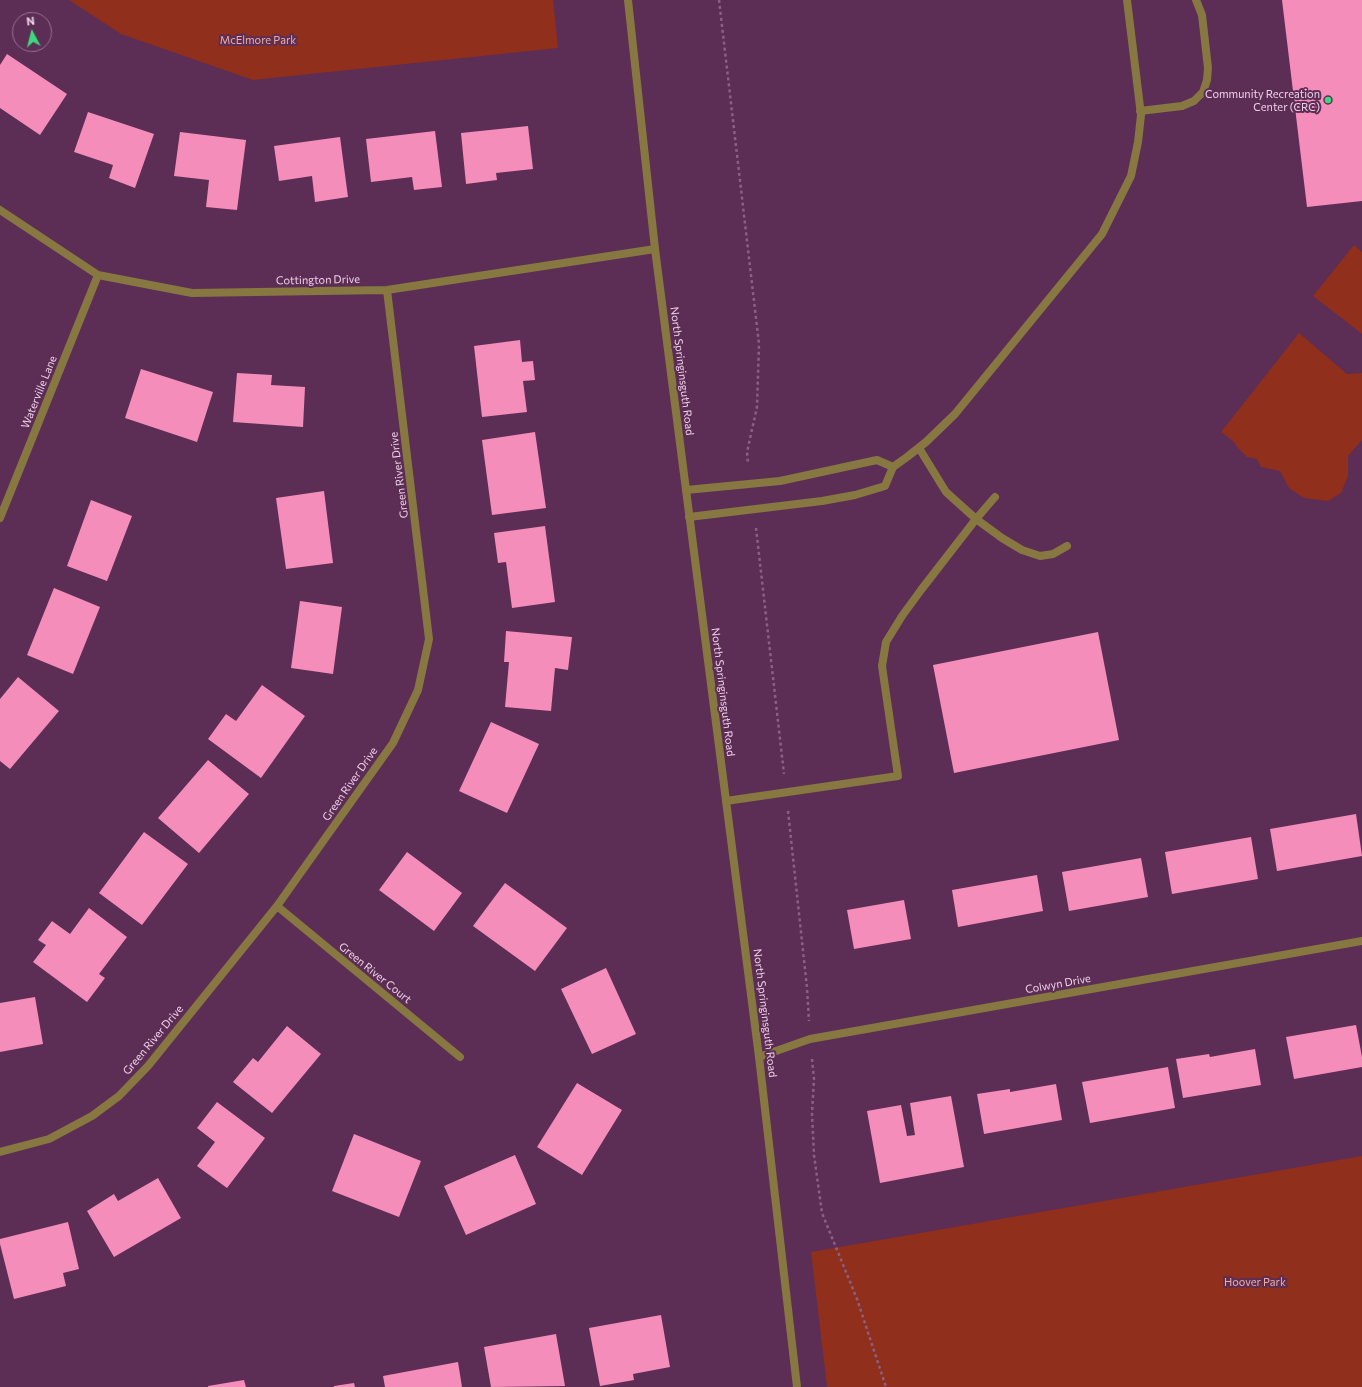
<!DOCTYPE html>
<html>
<head>
<meta charset="utf-8">
<style>
  body { margin:0 }
  #map { position:relative; width:1362px; height:1387px; overflow:hidden; background:#5c2d55; font-family:Commissioner,sans-serif }
  canvas { display:block }
  .north { position:absolute; left:12px; top:12px; width:40px; height:40px; box-sizing:border-box; background:#5c2d55; border:1px solid #976f90; border-radius:50%; rotate:353deg; font-size:11px; font-weight:700; line-height:16px; text-align:center; color:#efd1e9 }
  .north::after { content:''; display:block; margin:auto; width:14px; height:18px; background:#3cd77e; clip-path:polygon(50% 0,100% 100%,50% 72%,0 100%) }
</style>
</head>
<body>
<div id="map">
<canvas width="1362" height="1387"></canvas>
<div class="north">N</div>
</div>
<script>
const context = document.querySelector('canvas').getContext('2d');
context.lineJoin = 'round';
function fillPath(path, color) {
  context.fillStyle = color;
  context.fill(path, 'evenodd');
}
function toPath(rows) {
  const path = new Path2D();
  for (const r of rows) {
    path.moveTo(r[0], r[1]);
    for (let i = 2; i < r.length; i += 2) path.lineTo(r[i], r[i + 1]);
  }
  return path;
}
function trace(path, color, width, dash) {
  context.strokeStyle = color;
  context.lineWidth = width;
  context.lineCap = dash ? 'butt' : 'round';
  context.setLineDash(dash || []);
  context.stroke(path);
}
function label(font, color, halo, rows, align = 'center') {
  context.font = font + ' Commissioner,sans-serif';
  context.lineWidth = 4;
  context.setLineDash([]);
  context.textBaseline = 'middle';
  context.strokeStyle = halo;
  context.fillStyle = color;
  for (const [text, x, y, turn = 0] of rows) {
    context.save();
    context.translate(x, y);
    context.rotate((+turn || 0) * Math.PI / 180);
    context.textAlign = isNaN(turn) ? turn : align;
    if (halo) context.strokeText(text, 0, 0);
    context.fillText(text, 0, 0);
    context.restore();
  }
}
fillPath(toPath([
  [69,0,553,0,558,48,253,80,121,34],
  [1354,245,1362,252,1362,334,1313,296],
  [1299,333,1347,374,1362,373,1362,440,1348,456,1348,476,1341,493,1328,501,1304,498,1289,488,1280,471,1261,467,1257,459,1247,457,1238,448,1233,441,1221,432],
  [1362,1156,1362,1387,827,1387,811,1252]
]), '#8f2f1c');
fillPath(toPath([
  [1282,0,1362,0,1362,201,1307,207],
  [7,54,67,94,40,135,0,108,0,65],
  [88,112,154,134,135,188,109,178,113,165,74,152],
  [528,126,533,169,496,173,497,180,466,184,461,133],
  [435,131,442,187,414,190,412,177,371,182,366,139],
  [180,132,246,140,237,210,206,207,209,180,174,176],
  [340,137,348,197,315,202,312,176,279,181,274,146],
  [520,340,522,362,533,361,535,380,523,381,527,412,482,417,474,346],
  [141,369,213,392,197,442,125,418],
  [237,373,272,375,271,385,305,387,303,427,233,422],
  [535,432,546,508,492,515,482,440],
  [324,491,333,563,286,569,276,498],
  [91,500,132,516,107,581,67,566],
  [545,526,555,602,512,608,506,562,498,563,494,533],
  [54,588,100,607,73,674,27,655],
  [300,601,342,607,333,674,291,668],
  [506,631,572,637,568,670,555,668,551,711,505,707,509,662,504,662],
  [1098,632,1119,740,954,773,933,665],
  [18,677,59,711,10,769,0,761,0,699],
  [262,685,305,716,261,778,208,739,226,714,236,721],
  [491,722,539,744,507,813,459,791],
  [208,760,249,794,199,853,158,818],
  [1356,814,1362,856,1277,871,1270,829],
  [144,832,188,864,142,925,99,893],
  [1251,837,1258,879,1172,894,1165,852],
  [407,852,462,893,434,931,379,890],
  [1141,858,1148,897,1069,911,1062,872],
  [1037,875,1043,911,958,927,952,890],
  [505,883,567,928,535,971,473,926],
  [904,900,911,939,854,949,847,910],
  [89,908,127,937,99,974,105,978,87,1002,33,962,46,945,38,940,52,921,70,934],
  [606,968,636,1034,592,1054,561,989],
  [35,997,43,1044,0,1052,0,1003],
  [1356,1025,1362,1057,1362,1067,1294,1079,1286,1037],
  [287,1026,321,1054,272,1113,233,1082,253,1058,258,1062],
  [1255,1049,1261,1085,1183,1098,1176,1059,1209,1054,1210,1057],
  [1168,1067,1175,1108,1090,1123,1082,1082],
  [577,1083,622,1110,582,1175,537,1147],
  [1056,1084,1062,1120,984,1134,977,1094,1010,1089,1010,1092],
  [951,1096,964,1167,880,1183,867,1111,901,1105,907,1136,915,1135,910,1103],
  [217,1102,265,1138,227,1188,197,1166,215,1142,197,1128],
  [354,1134,421,1161,399,1217,332,1191],
  [515,1155,536,1204,466,1235,444,1186],
  [158,1178,181,1218,114,1257,87,1211,114,1194,118,1201],
  [68,1222,79,1269,63,1273,66,1286,14,1299,0,1244,0,1239],
  [661,1315,670,1367,633,1374,634,1380,600,1386,589,1328],
  [556,1334,565,1386,491,1387,484,1347],
  [458,1362,462,1387,385,1387,383,1376],
  [244,1380,246,1387,208,1387,208,1386],
  [354,1383,355,1387,334,1387,334,1386]
]), '#f58dba');
trace(toPath([
  [719,0,759,344,757,407,747,452,748,464],
  [756,528,784,774],
  [788,811,807,988,809,1021],
  [812,1059,814,1079,812,1113,814,1155,822,1213,857,1299,886,1387]
]), '#8a6083', 2.5, [3, 3]);
trace(toPath([
  [1140,111,1182,106,1194,101,1203,92,1207,80,1208,68,1202,15,1196,0],
  [919,448,946,492,976,519,1002,538,1022,550,1040,556,1053,554,1067,546],
  [686,490,780,481,877,460,893,467],
  [689,517,822,501,855,495,885,486,893,467,907,457,926,442,955,414,1102,234,1131,176,1138,142,1141,115,1127,0],
  [726,801,898,776,882,666,886,642,902,616,921,590,976,519,995,497]
]), '#877741', 8);
trace(toPath([
  [0,210,98,275,192,293,387,290,655,249],
  [0,518,98,275],
  [277,906,460,1057],
  [759,1057,810,1039,1362,941],
  [0,1152,49,1139,92,1116,119,1096,148,1066,277,906,393,743,418,690,429,639,387,290]
]), '#877741', 8);
trace(toPath([
  [628,0,655,249,759,1057,797,1387]
]), '#877741', 8);
for (const [x, y, r, color] of [
  [1328,100,4,"#3cd77e"]
]) {
  const dot = new Path2D();
  dot.arc(x, y, r, 0, 2 * Math.PI);
  context.fillStyle = color;
  context.fill(dot);
  trace(dot, '#5c2d55', 1.5);
}
label('11px', '#eeae9f', '#5c2d55', [
  ["McElmore Park",258,40],
  ["Hoover Park",1255,1282]
]);
label('11px', '#efd1e9', '#5c2d55', [
  ["Community Recreation",1320,94],
  ["Center (CRC)",1320,107]
], 'right');
label('11px', '#efd1e9', '#5c2d55', [
  ["Cottington Drive",318,280,-1],
  ["North Springinsguth Road",682,371,83],
  ["Waterville Lane",39,392,-68],
  ["Green River Drive",399,475,-97],
  ["North Springinsguth Road",723,692,83],
  ["Green River Drive",350,784,-55],
  ["Green River Court",375,973,39],
  ["Colwyn Drive",1058,984,-10],
  ["North Springinsguth Road",765,1013,83],
  ["Green River Drive",153,1040,-50]
]);
</script>
</body>
</html>
